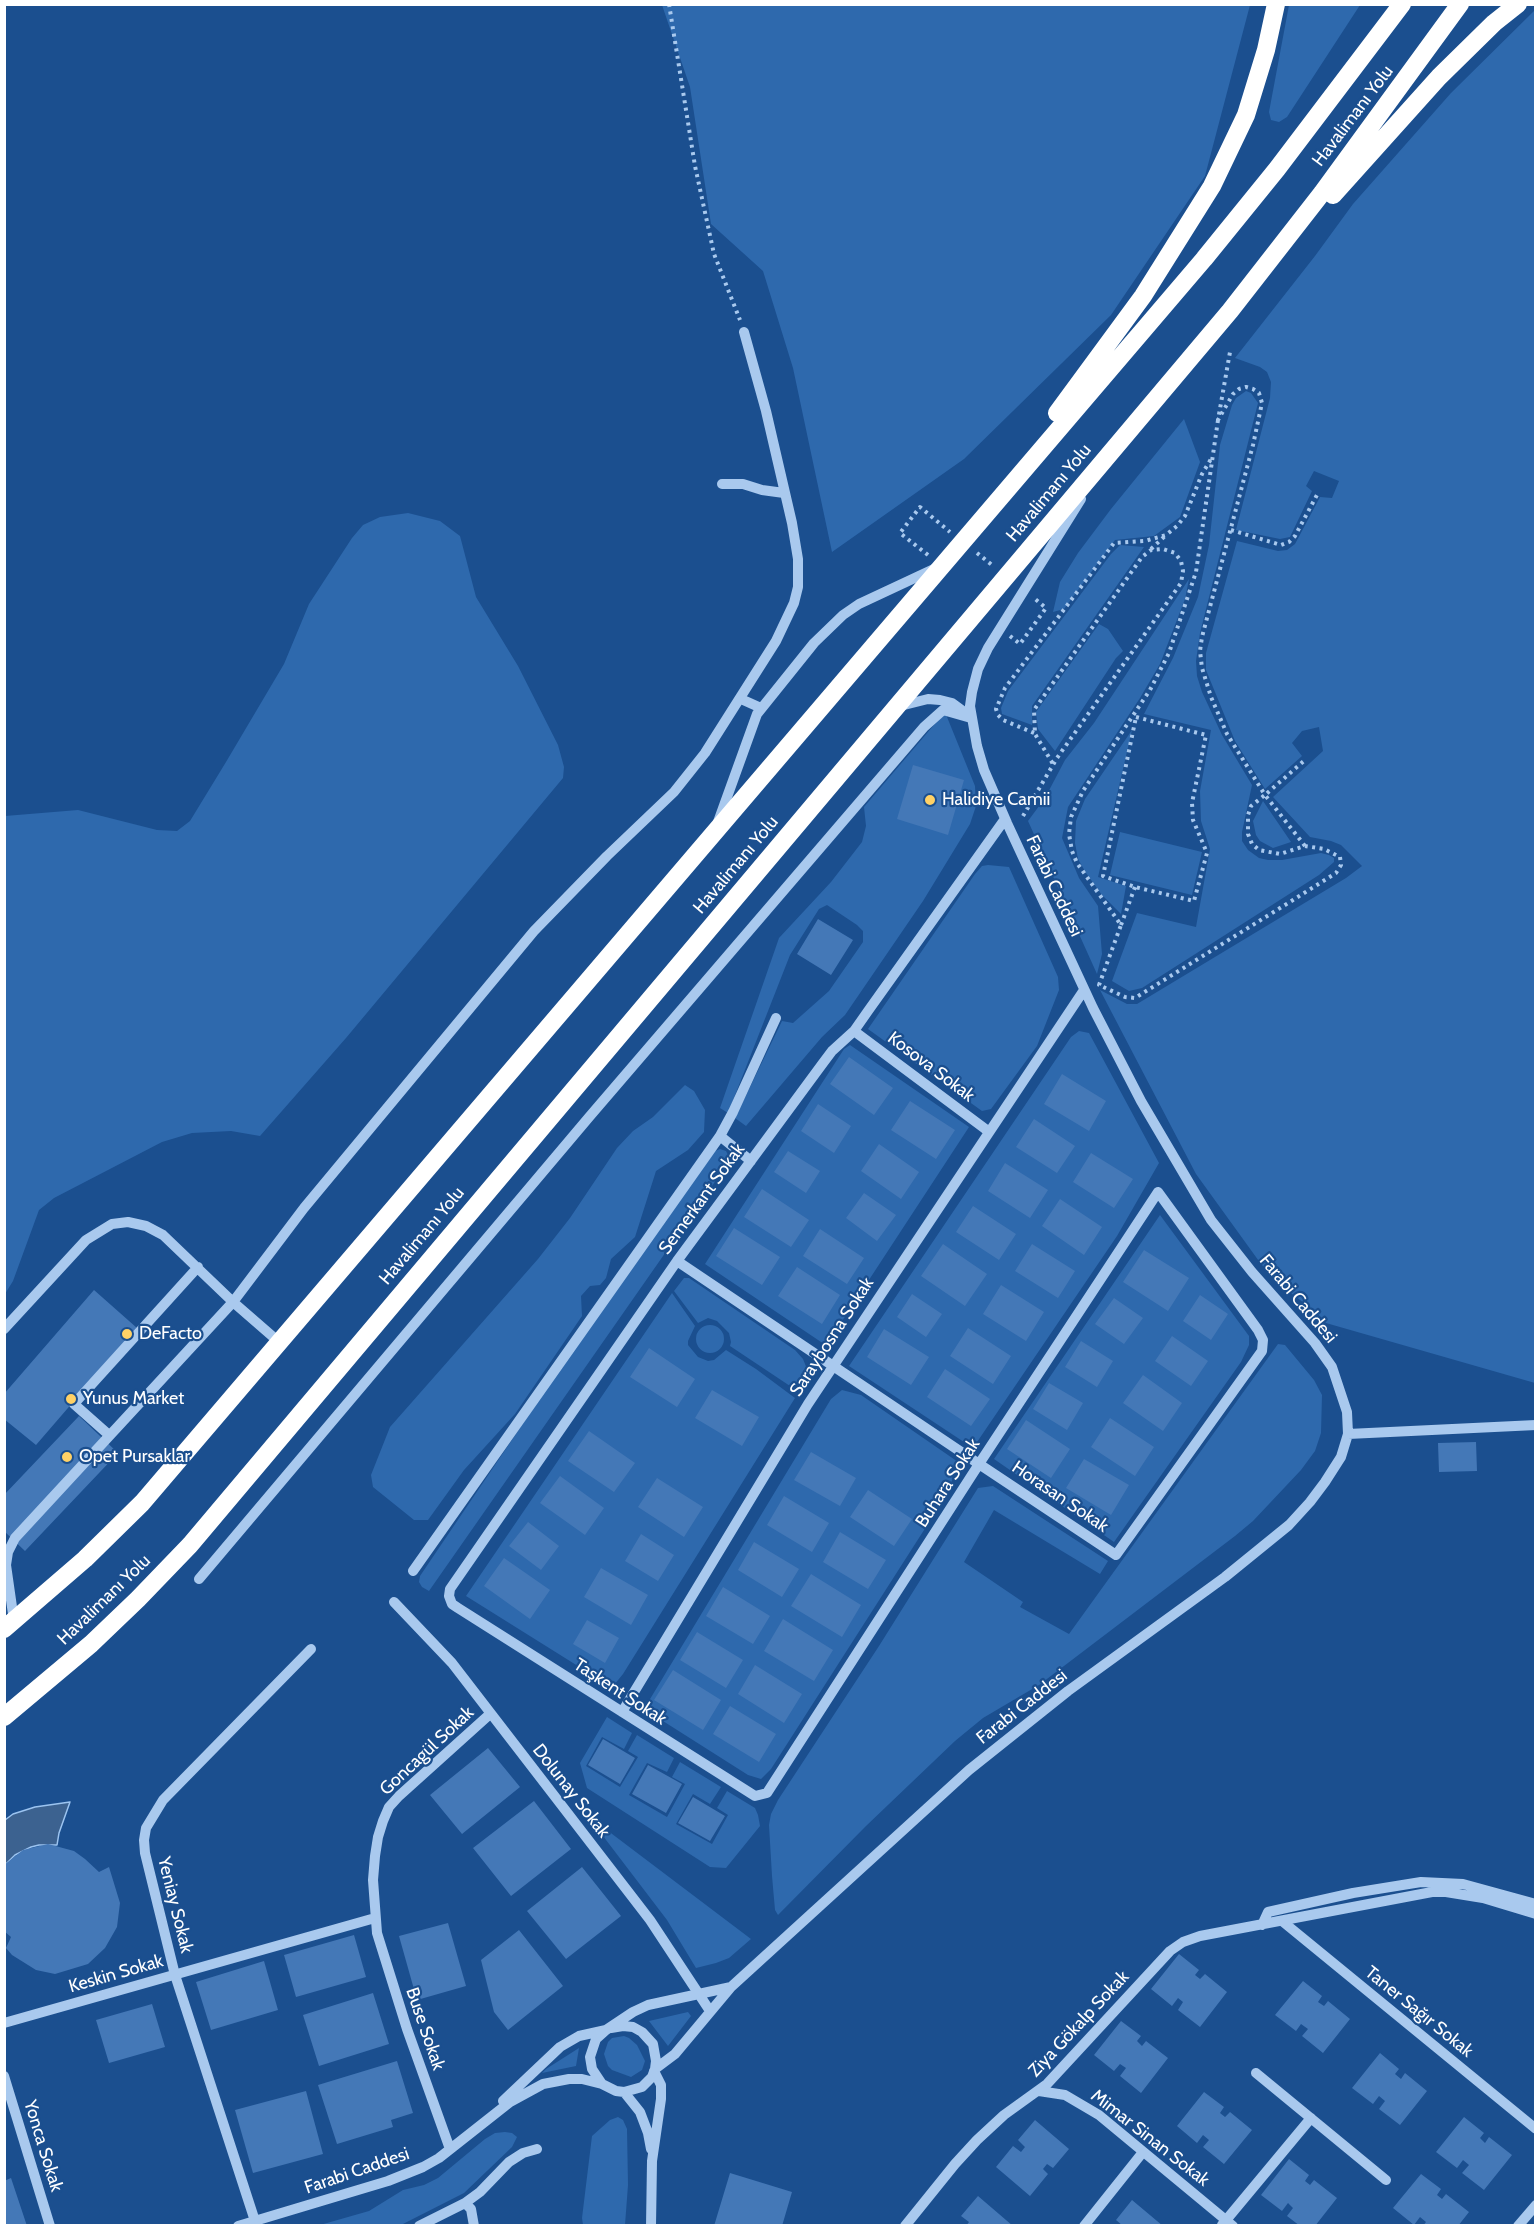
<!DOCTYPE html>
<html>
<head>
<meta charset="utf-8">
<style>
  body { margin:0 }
  #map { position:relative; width:1540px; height:2230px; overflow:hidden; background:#1b4f8f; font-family:Cabin,sans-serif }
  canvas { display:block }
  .frame { position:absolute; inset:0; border:6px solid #fff; pointer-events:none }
</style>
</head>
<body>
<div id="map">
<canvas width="1540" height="2230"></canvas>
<div class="frame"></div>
</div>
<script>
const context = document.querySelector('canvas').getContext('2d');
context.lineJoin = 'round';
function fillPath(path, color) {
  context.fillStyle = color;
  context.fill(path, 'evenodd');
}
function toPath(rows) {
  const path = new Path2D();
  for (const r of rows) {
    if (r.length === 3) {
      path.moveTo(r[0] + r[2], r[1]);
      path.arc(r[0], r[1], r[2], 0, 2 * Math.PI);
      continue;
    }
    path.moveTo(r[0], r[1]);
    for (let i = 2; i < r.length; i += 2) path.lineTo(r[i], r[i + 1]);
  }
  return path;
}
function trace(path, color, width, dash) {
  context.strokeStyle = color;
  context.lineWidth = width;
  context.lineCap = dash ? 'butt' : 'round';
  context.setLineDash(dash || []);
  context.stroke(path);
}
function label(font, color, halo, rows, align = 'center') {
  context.font = font + ' Cabin,sans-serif';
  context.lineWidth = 4.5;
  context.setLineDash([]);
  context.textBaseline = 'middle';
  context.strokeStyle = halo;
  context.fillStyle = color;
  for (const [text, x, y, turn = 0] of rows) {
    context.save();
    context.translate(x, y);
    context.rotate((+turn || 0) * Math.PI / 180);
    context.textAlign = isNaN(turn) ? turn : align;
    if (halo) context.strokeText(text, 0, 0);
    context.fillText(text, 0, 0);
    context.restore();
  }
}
fillPath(toPath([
  [662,5,662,4,1250,5,1205,176,1111,315,964,459,832,552,793,368,763,271,711,224,690,87],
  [1289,5,1360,5,1287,117,1279,122,1271,120,1269,112],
  [1535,10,1535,1383,1326,1323,1316,1312,1288,1291,1261,1264,1196,1174,1100,990,1127,1004,1137,1004,1346,878,1362,866,1341,845,1331,841,1310,837,1273,797,1323,751,1319,727,1302,731,1292,743,1302,756,1265,789,1235,741,1206,670,1206,653,1237,541,1278,551,1287,550,1295,544,1320,497,1332,498,1339,481,1314,471,1306,486,1312,491,1290,537,1280,539,1236,530,1270,398,1271,382,1267,372,1260,367,1235,358,1315,256,1353,204,1451,93],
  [1246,391,1251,393,1258,403,1200,633,1196,661,1197,676,1202,692,1222,735,1252,785,1242,832,1242,841,1248,850,1259,858,1268,860,1282,860,1321,853,1329,855,1334,858,1334,862,1319,875,1142,988,1129,991,1112,981,1137,913,1196,927,1210,849,1201,821,1200,791,1211,730,1144,714,1173,658,1198,597,1209,545,1220,445,1232,405,1236,398],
  [1184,419,1200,462,1180,517,1154,536,1115,540,1064,609,1053,612,1060,582,1078,553,1111,509],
  [408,513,440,521,460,536,476,597,518,666,558,745,564,767,563,778,346,1038,260,1136,231,1131,192,1133,162,1142,54,1198,39,1210,13,1281,5,1294,5,816,78,810,157,830,177,831,190,821,226,762,284,664,309,604,352,538,363,525,380,517],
  [1120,545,1144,547,1032,706,1032,725,1002,714,1001,708,1008,691,1111,554],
  [1189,579,1185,599,1160,664,1140,698,1068,807,1062,838,1079,878,1098,906,1102,954,1097,974,1028,821,1045,798,1065,760,1094,723],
  [1099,624,1108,629,1123,651,1116,658,1055,751,1038,729,1036,712],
  [945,712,975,786,976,806,970,824,923,901,845,1015,822,1037,746,1126,735,1118,782,1021,793,1023,829,991,863,942,863,931,857,925,827,905,819,909,790,955,728,1113,720,1108,779,938,831,882,862,842,866,826,864,807],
  [1132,730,1098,877,1126,886,1121,914,1102,895,1086,873,1078,859,1075,843,1076,821,1085,799],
  [1263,801,1291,842,1273,848,1260,841,1256,835,1253,821],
  [1120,832,1202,852,1192,895,1110,875],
  [988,865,1009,867,1058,977,1059,990,1037,1046,991,1109,982,1111,868,1029,975,874,982,866],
  [1079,1031,1089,1033,1159,1163,1117,1236,973,1448,849,1366,1071,1037],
  [850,1045,969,1127,829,1341,824,1344,705,1264,844,1049],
  [685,1085,694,1091,705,1110,704,1132,688,1150,656,1171,635,1237,611,1259,606,1278,600,1285,590,1286,581,1296,582,1316,515,1414,464,1470,428,1520,414,1520,373,1487,371,1475,390,1427,538,1259,570,1218,617,1148,633,1131,653,1117],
  [720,1149,726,1151,730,1159,728,1163,429,1591,422,1587,419,1582,420,1576,551,1382,715,1151],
  [1160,1215,1249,1336,1249,1345,1241,1362,1114,1542,994,1459],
  [684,1278,689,1278,795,1350,803,1359,809,1374,799,1392,730,1346,731,1342,729,1333,717,1321,708,1318,698,1323,674,1291],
  [672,1293,695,1326,688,1341,688,1345,698,1357,708,1361,714,1360,726,1350,756,1369,795,1398,623,1674,614,1685,605,1683,466,1596],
  [710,1339,14],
  [1278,1344,1285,1345,1314,1380,1322,1395,1321,1433,1315,1451,1301,1470,1253,1521,1235,1536,1039,1685,983,1718,955,1741,866,1826,778,1915,775,1910,772,1876,769,1825,771,1814,778,1800,879,1646,978,1488,993,1486,1108,1561,1100,1574,994,1510,964,1562,1023,1602,1020,1607,1069,1634],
  [842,1390,861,1395,961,1464,933,1516,771,1769,761,1779,748,1775,644,1709,831,1399],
  [607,1717,632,1733,624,1749,602,1737,586,1766,620,1787,638,1757,628,1751,637,1735,674,1758,667,1772,647,1763,629,1795,667,1817,685,1784,672,1777,680,1762,721,1787,710,1804,693,1794,676,1824,712,1844,728,1815,717,1808,727,1791,755,1808,758,1815,760,1826,726,1868,710,1867,587,1788,580,1763],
  [587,1815,751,1939,729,1958,716,1963,696,1968,667,1920],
  [688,2012,691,2016,668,2046,649,2021],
  [624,2036,629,2038,637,2045,645,2061,642,2070,631,2077,612,2070,608,2066,604,2054,608,2042,612,2038],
  [579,2048,576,2066,542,2073,546,2069],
  [618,2117,623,2120,627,2129,628,2185,625,2225,583,2225,582,2218,592,2136,610,2120],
  [505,2132,512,2133,517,2137,512,2147,464,2193,401,2225,320,2225,369,2211,403,2190,424,2185,438,2178,485,2139,495,2133]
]), '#2e69ad');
const water = toPath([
  [70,1802,59,1833,57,1845,39,1845,31,1847,15,1855,5,1865,5,1820,13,1814,35,1807,70,1802]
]);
fillPath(water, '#3c6290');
trace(water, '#9cc4f0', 1.5);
fillPath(toPath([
  [913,765,964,780,948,835,897,819],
  [818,919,853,940,831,975,797,954],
  [849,1057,893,1088,874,1115,830,1084],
  [1062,1074,1106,1101,1089,1131,1044,1104],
  [910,1101,955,1130,936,1159,891,1130],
  [818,1104,851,1126,834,1153,801,1131],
  [1034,1119,1075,1146,1057,1173,1016,1147],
  [879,1144,919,1172,901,1199,861,1171],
  [788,1151,820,1171,806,1193,774,1172],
  [1091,1153,1133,1179,1114,1208,1073,1182],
  [1005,1163,1048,1190,1030,1218,988,1191],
  [762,1189,809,1220,791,1247,744,1217],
  [864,1193,896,1215,877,1241,846,1218],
  [1060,1199,1102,1227,1084,1255,1042,1226],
  [973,1206,1016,1234,999,1260,956,1232],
  [734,1228,780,1257,762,1285,716,1256],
  [820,1229,864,1258,847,1284,803,1256],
  [943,1244,987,1274,965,1306,921,1276],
  [1032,1244,1075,1271,1058,1298,1015,1271],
  [1144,1250,1189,1278,1168,1311,1123,1282],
  [797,1267,840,1295,822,1324,778,1296],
  [1001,1285,1044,1312,1026,1341,983,1314],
  [94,1290,137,1328,36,1445,4,1419,4,1394],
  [912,1294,942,1314,926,1337,897,1317],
  [1200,1295,1228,1314,1211,1340,1183,1321],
  [1114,1298,1143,1318,1124,1344,1095,1324],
  [968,1328,1011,1356,993,1384,950,1356],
  [884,1329,929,1357,911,1385,867,1357],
  [1172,1336,1208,1361,1191,1386,1155,1361],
  [1081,1341,1113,1361,1097,1387,1065,1367],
  [649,1348,695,1379,677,1407,630,1377],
  [945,1369,990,1399,971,1426,927,1397],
  [1143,1375,1182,1403,1163,1431,1123,1403],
  [1049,1383,1083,1403,1067,1430,1033,1409],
  [712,1390,759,1417,742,1446,695,1418],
  [79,1416,118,1453,25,1551,4,1531,4,1495],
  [1110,1418,1154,1447,1135,1476,1091,1447],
  [1026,1420,1070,1449,1051,1478,1007,1449],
  [589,1431,635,1463,614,1492,568,1461],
  [1476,1442,1477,1471,1439,1472,1438,1443],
  [811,1452,856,1478,840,1506,794,1480],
  [1084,1459,1129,1485,1111,1515,1066,1488],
  [560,1476,604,1508,585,1535,540,1503],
  [657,1478,703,1507,684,1537,638,1507],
  [868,1490,912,1519,894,1546,850,1517],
  [784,1496,829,1523,812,1552,767,1525],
  [528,1522,559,1546,541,1570,509,1546],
  [840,1532,886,1560,868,1589,823,1562],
  [641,1534,674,1555,658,1581,625,1561],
  [754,1542,799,1569,782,1597,738,1570],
  [504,1558,550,1590,530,1619,484,1586],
  [601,1568,648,1595,631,1625,584,1597],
  [811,1574,861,1605,842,1637,791,1606],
  [723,1587,770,1616,753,1644,706,1616],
  [783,1619,833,1650,814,1681,764,1651],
  [587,1620,619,1638,605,1663,573,1644],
  [697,1632,743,1660,726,1688,680,1660],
  [755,1665,802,1694,784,1723,738,1694],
  [673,1670,721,1700,703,1730,654,1700],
  [730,1706,776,1734,759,1762,713,1734],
  [603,1739,635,1758,620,1784,588,1765],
  [488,1748,520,1787,462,1834,430,1795],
  [648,1765,682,1784,666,1813,632,1794],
  [693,1797,725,1816,710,1841,678,1823],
  [534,1801,571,1849,511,1896,473,1848],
  [48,1844,74,1851,85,1859,99,1872,109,1867,120,1903,117,1927,105,1948,88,1964,55,1974,36,1970,12,1955,6,1948,11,1937,4,1931,4,1865,23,1850],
  [582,1867,621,1916,566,1959,527,1911],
  [448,1923,466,1986,417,2000,399,1936],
  [519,1930,563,1986,508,2030,494,2012,481,1960],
  [354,1935,366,1977,296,1997,284,1955],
  [1179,1954,1199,1970,1195,1975,1200,1979,1205,1974,1227,1992,1200,2027,1178,2010,1183,2002,1178,1998,1172,2006,1151,1989],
  [264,1961,278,2010,211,2030,196,1982],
  [1303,1981,1322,1996,1318,2002,1324,2006,1328,2001,1350,2019,1323,2053,1302,2036,1308,2029,1301,2024,1296,2031,1275,2015],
  [373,1993,389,2044,319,2066,303,2015],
  [152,2004,165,2047,109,2063,96,2020],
  [1121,2021,1141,2036,1137,2041,1142,2046,1146,2041,1168,2058,1141,2093,1120,2076,1126,2068,1120,2064,1114,2071,1094,2055],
  [1380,2053,1399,2069,1395,2074,1401,2079,1405,2073,1427,2091,1400,2125,1379,2109,1385,2101,1379,2096,1373,2104,1352,2088],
  [397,2061,413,2113,391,2120,393,2127,337,2144,318,2085],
  [306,2091,323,2154,253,2173,235,2110],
  [1204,2092,1224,2107,1220,2113,1225,2117,1230,2112,1252,2130,1224,2164,1203,2147,1209,2140,1203,2135,1197,2143,1177,2126],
  [1464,2117,1484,2133,1480,2138,1485,2143,1489,2137,1512,2155,1484,2190,1462,2173,1469,2165,1463,2160,1457,2168,1436,2152],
  [1035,2120,1069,2149,1053,2168,1047,2164,1043,2169,1048,2174,1030,2196,996,2167,1013,2146,1021,2152,1025,2147,1018,2140],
  [1289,2159,1309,2175,1305,2181,1310,2185,1314,2180,1337,2198,1315,2226,1300,2226,1287,2216,1293,2208,1288,2203,1282,2211,1261,2195],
  [730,2173,792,2192,782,2226,714,2226],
  [1421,2174,1441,2189,1437,2195,1442,2199,1446,2194,1469,2212,1458,2226,1423,2226,1426,2222,1420,2217,1414,2225,1393,2208],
  [11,2178,27,2226,4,2226,4,2181],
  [978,2196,1013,2226,966,2226,969,2222,961,2216],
  [1132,2200,1163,2226,1123,2226,1116,2220]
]), '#4478b7');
trace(toPath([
  [669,4,695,166,714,254,740,320],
  [1218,420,1196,572,1169,653,1150,690,1083,791,1071,817,1069,834,1072,851,1077,863,1121,925,1099,985,1125,997,1135,998,1293,900,1336,873,1341,865,1340,857,1324,849,1305,846,1280,854,1259,850,1252,844,1248,834,1248,815,1251,806,1265,795,1227,734,1211,697,1202,668,1200,651,1202,637,1253,445,1262,403,1259,393,1253,389,1246,387,1239,389,1233,394,1218,420,1230,352],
  [1231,530,1281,545,1289,542,1295,536,1318,493],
  [1151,549,1165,536],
  [977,553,992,565],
  [928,555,900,533,920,507,950,532],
  [1010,636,1020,644,1046,608,1034,598],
  [1136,717,1206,735,1192,803,1193,820,1207,853,1194,901,1135,887,1103,876,1136,717],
  [1034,733,1003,720,998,715,996,709,1005,688,1114,543,1145,541,1166,535,1177,526,1185,516,1202,474,1211,459],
  [1023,816,1057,758,1181,583,1183,571,1181,561,1175,553,1163,549,1151,550,1142,557,1034,710,1035,734,1053,764],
  [1305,846,1265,795,1305,760],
  [1121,925,1135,887]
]), '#a9c9ee', 4, [3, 4.5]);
trace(toPath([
  [722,484,743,484,762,490,784,493],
  [741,699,761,708],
  [900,706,928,699,940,700,952,703,967,714],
  [718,822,757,714,814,643,843,615,859,604,936,568],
  [854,1031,988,1131],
  [720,1136,751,1161],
  [677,1261,979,1464,1116,1555,1262,1351,1263,1340,1258,1330,1158,1192,979,1464,767,1793,755,1796,458,1608,452,1604,449,1596,450,1589,677,1261,823,1063,832,1051,854,1031,868,1011,1005,819],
  [4,1329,86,1240,112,1224,128,1222,146,1226,163,1235,233,1302,279,1342],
  [1348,1434,1536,1425],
  [109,1435,74,1404,198,1267],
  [413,1571,720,1136,733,1112,776,1018],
  [199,1579,590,1116,924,727,943,710,971,718],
  [394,1602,452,1663,650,1920,710,2011],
  [14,1621,6,1565,8,1552,15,1538,233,1302,304,1208,534,931,607,856,674,792,705,753,776,641,794,603,798,587,798,559,792,523,766,411,744,332],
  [622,1712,808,1404,1084,990],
  [1282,1921,1536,2129],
  [1262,1925,1268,1912,1353,1893,1421,1882,1463,1884,1536,1904],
  [4,2023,375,1918],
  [655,2069,675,2054,731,1987,969,1770,1068,1691,1225,1577,1289,1525,1310,1502,1325,1482,1341,1457,1348,1434,1347,1412,1332,1367,1315,1343,1252,1272,1211,1220,1141,1101,1093,1008,1007,823,984,770,977,746,970,706,972,692,978,669,988,648,1081,499],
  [1256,2073,1386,2180],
  [4,2076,50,2226],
  [602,2084,592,2069,590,2057,596,2039,606,2030],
  [1039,2091,1065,2095,1099,2115,1233,2226],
  [624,2092,640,2112,648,2133,651,2149],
  [503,2101,560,2047,579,2036,606,2030,633,2012,648,2005,731,1987],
  [450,2149,407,2029,377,1933,373,1880,375,1856,378,1837,383,1821,389,1807,399,1796,490,1714],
  [465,2203,471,2209,474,2226],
  [255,2221,175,1975,145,1853,144,1840,146,1828,163,1800,311,1649],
  [1222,2225,1311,2118],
  [238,2226,388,2181,423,2167,439,2158,510,2102,543,2084,569,2079,582,2079,602,2084,616,2091,624,2092,642,2087,652,2077,655,2069,656,2061,653,2044,642,2032,633,2027,623,2026,611,2028],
  [419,2226,465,2203,480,2192,509,2162,523,2153,537,2149],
  [651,2226,652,2161,661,2099,661,2085,654,2071],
  [905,2226,955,2164,977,2140,1004,2115,1047,2084,1170,1951,1183,1942,1200,1936,1432,1892,1446,1892,1483,1898,1536,1914],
  [1084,2226,1143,2152],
  [1518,2226,1536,2205]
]), '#a9c9ee', 10);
trace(toPath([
  [1333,195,1439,77,1494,23,1518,4],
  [1057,413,1143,296,1212,186,1246,115,1266,50,1276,4],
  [4,1629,85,1559,142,1503,1204,259,1277,169,1402,4],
  [4,1717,91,1644,138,1599,190,1545,1230,311,1322,193,1460,4]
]), '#fff', 18);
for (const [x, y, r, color] of [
  [930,800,6,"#ffd166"],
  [127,1334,6,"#ffd166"],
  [71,1399,6,"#ffd166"],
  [67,1457,6,"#ffd166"]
]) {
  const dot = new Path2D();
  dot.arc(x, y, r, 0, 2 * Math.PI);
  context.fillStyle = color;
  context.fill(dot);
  trace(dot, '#1b4f8f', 2);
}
label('18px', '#fff', '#1b4f8f', [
  ["Havalimanı Yolu",1353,116,-53],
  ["Havalimanı Yolu",1049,493,-50],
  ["Havalimanı Yolu",736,865,-50],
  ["Farabi Caddesi",1054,886,65],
  ["Kosova Sokak",931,1067,37],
  ["Semerkant Sokak",702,1199,-54],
  ["Havalimanı Yolu",422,1236,-50],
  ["Farabi Caddesi",1298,1299,50],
  ["Saraybosna Sokak",832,1337,-57],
  ["Buhara Sokak",948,1483,-57],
  ["Horasan Sokak",1060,1497,34],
  ["Havalimanı Yolu",104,1600,-44],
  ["Taşkent Sokak",620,1692,33],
  ["Farabi Caddesi",1022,1707,-38],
  ["Goncagül Sokak",427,1751,-43],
  ["Dolunay Sokak",571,1791,52],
  ["Yeniay Sokak",175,1905,76],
  ["Keskin Sokak",116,1974,-16],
  ["Taner Sağır Sokak",1419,2012,39],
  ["Ziya Gökalp Sokak",1079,2024,-47],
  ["Buse Sokak",425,2029,71],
  ["Mimar Sinan Sokak",1150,2138,38],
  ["Yonca Sokak",43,2146,73],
  ["Farabi Caddesi",357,2171,-19]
]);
label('18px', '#fff', '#1b4f8f', [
  ["Halidiye Camii",942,800],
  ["DeFacto",139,1334],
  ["Yunus Market",83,1399],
  ["Opet Pursaklar",79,1457]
], 'left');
</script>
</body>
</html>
